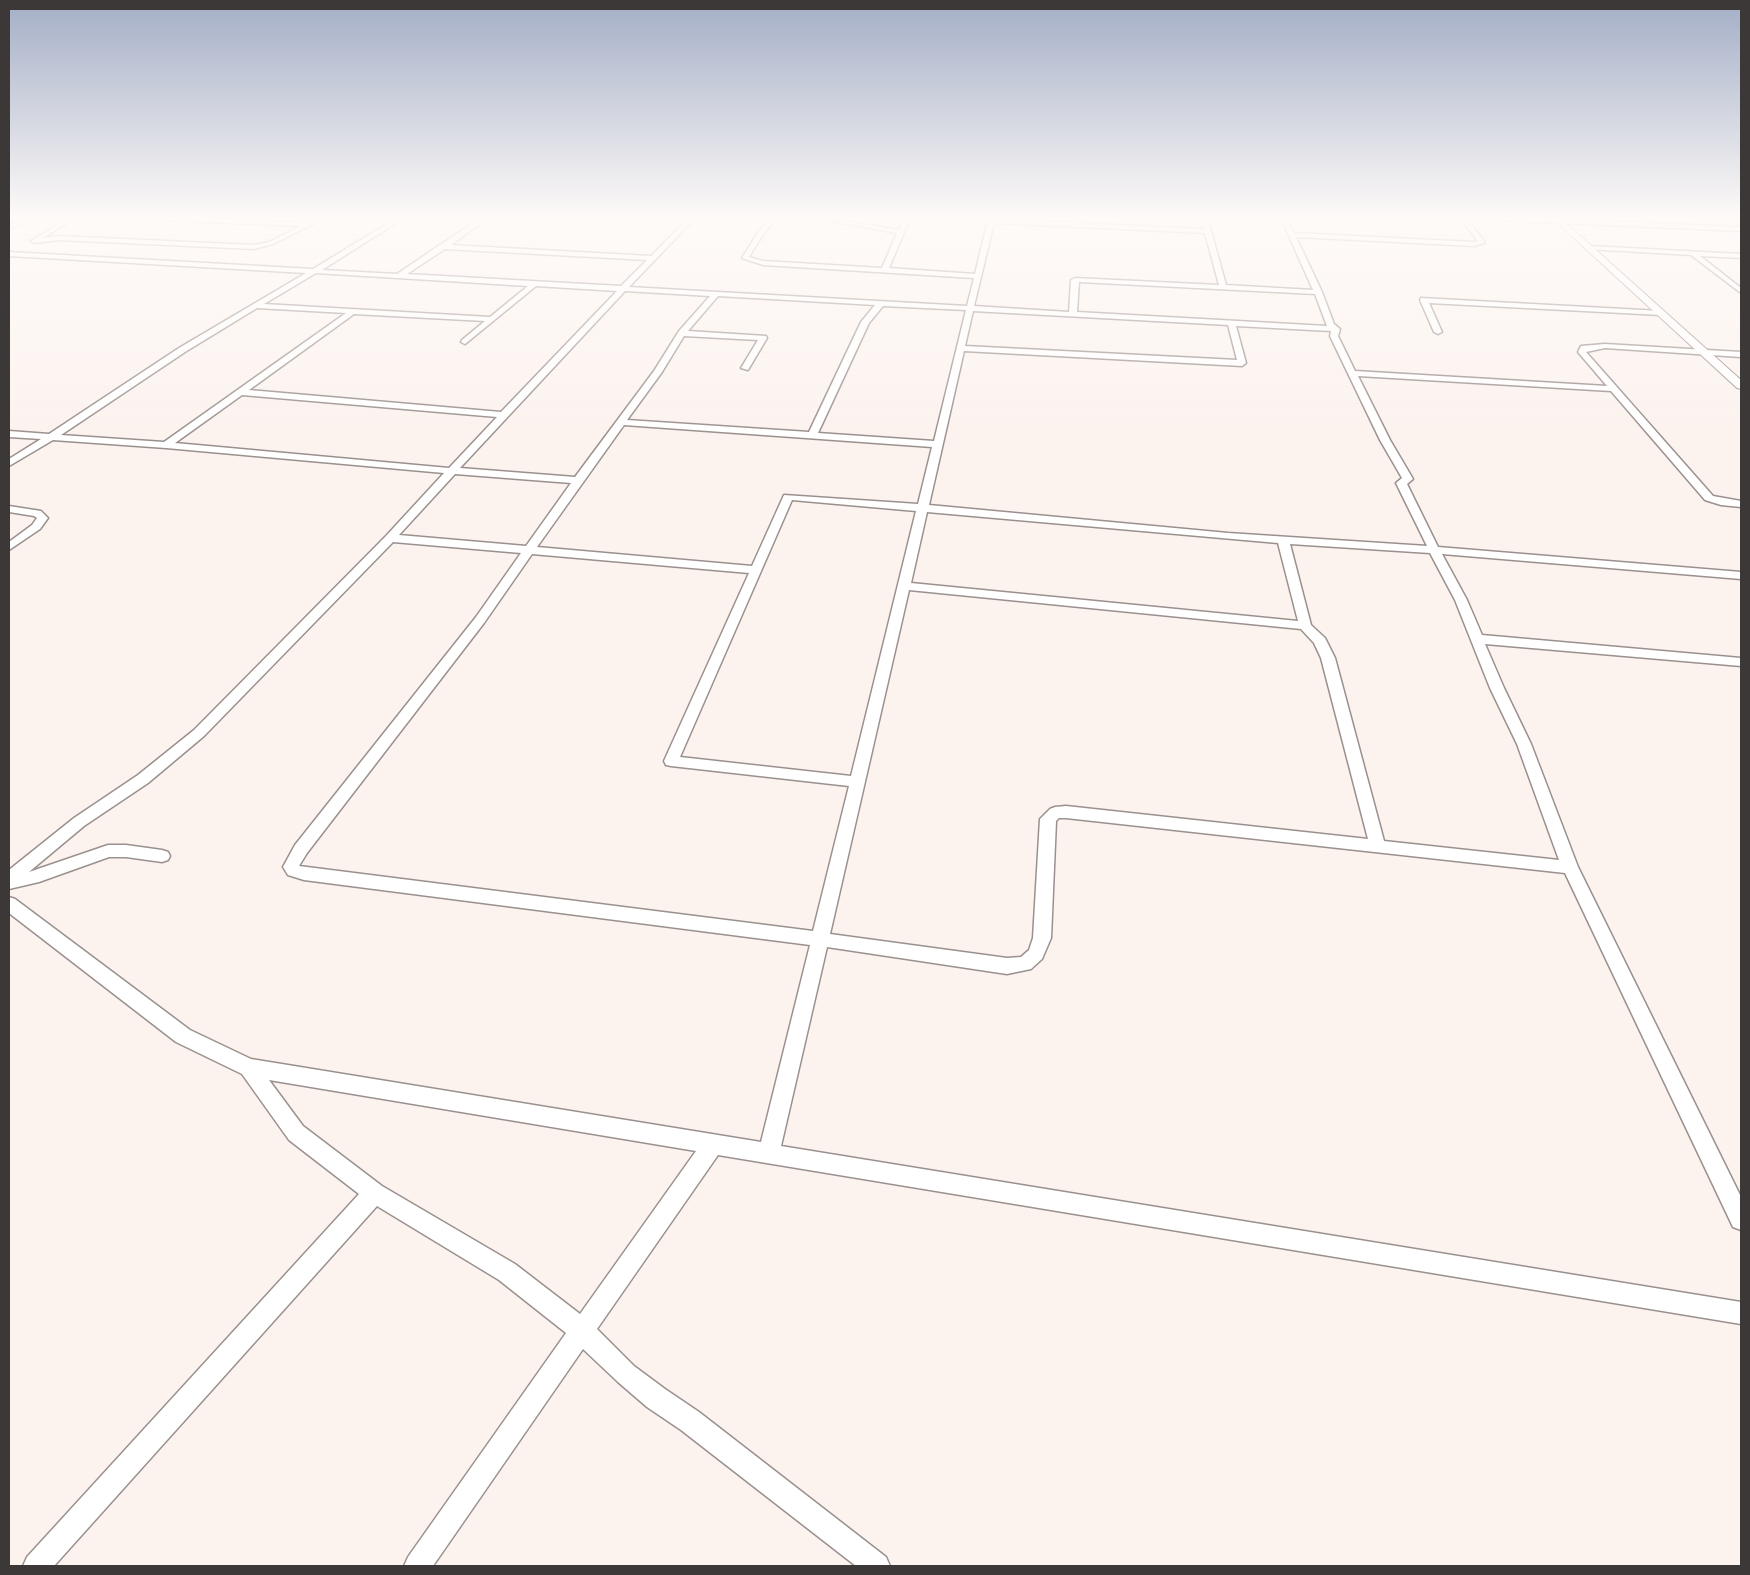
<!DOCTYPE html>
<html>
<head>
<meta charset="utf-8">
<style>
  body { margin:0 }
  #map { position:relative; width:1750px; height:1575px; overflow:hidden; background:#fcf3ef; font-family:"IBM Plex Sans",sans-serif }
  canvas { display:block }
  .frame { position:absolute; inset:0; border:10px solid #3c3837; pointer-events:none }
</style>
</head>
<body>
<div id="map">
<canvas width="1750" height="1575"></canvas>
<div class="frame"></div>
</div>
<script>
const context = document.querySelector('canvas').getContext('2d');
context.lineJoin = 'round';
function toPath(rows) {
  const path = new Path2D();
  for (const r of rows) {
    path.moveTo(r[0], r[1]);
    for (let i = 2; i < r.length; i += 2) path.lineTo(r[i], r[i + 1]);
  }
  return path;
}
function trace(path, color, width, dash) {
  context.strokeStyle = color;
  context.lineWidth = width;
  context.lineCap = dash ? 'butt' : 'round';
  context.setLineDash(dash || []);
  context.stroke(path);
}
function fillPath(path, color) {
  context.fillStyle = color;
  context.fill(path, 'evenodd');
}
const minor = toPath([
  [31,216,39,216,9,229,9,225,31,216],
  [71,216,78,216,43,238,59,236,254,245,269,242,301,226,157,220,154,218,157,216,307,223,321,216,329,216,273,244,254,249,59,240,34,243,31,241,71,216],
  [400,216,407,216,322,270,397,274,483,216,490,216,451,245,651,256,691,216,697,216,629,287,967,306,974,278,763,265,742,258,759,231,772,216,778,216,764,233,749,257,763,261,882,268,897,233,801,216,814,216,899,230,905,216,911,216,889,268,975,274,989,216,995,216,994,219,1204,229,1201,216,1207,216,1226,285,1313,290,1280,216,1286,216,1294,233,1474,242,1478,241,1460,218,1449,218,1446,216,1487,216,1741,227,1741,231,1467,219,1484,241,1484,243,1474,246,1296,237,1322,292,1334,324,1340,329,1338,336,1355,371,1607,386,1578,352,1581,346,1605,344,1741,352,1741,357,1605,348,1586,352,1713,496,1741,501,1741,507,1721,505,1705,500,1611,391,1358,376,1390,440,1413,479,1407,484,1438,547,1741,572,1741,579,1442,554,1467,600,1482,635,1741,658,1741,666,1485,644,1504,688,1531,744,1578,867,1741,1197,1741,1230,1733,1227,1565,873,1066,818,1059,818,1056,821,1051,938,1042,959,1031,969,1007,974,827,947,781,1146,1741,1302,1741,1324,718,1155,597,1329,634,1366,665,1389,699,1412,886,1557,890,1566,856,1566,681,1430,647,1407,618,1382,583,1349,433,1566,404,1566,408,1557,566,1333,499,1280,377,1206,54,1566,23,1566,27,1557,359,1194,289,1140,242,1074,176,1042,9,913,9,897,15,899,190,1030,251,1059,761,1142,810,945,304,880,288,875,283,867,295,845,476,617,521,553,393,542,204,736,148,783,84,826,29,872,108,845,126,845,162,850,168,852,170,856,168,860,162,862,126,857,109,857,39,882,9,889,9,870,74,818,138,775,194,730,386,536,444,473,166,448,53,440,9,466,9,459,41,439,9,437,9,431,49,434,179,348,306,273,9,256,9,252,313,269,400,216],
  [994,223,1205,233,1219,285,1075,278,1071,280,1069,312,974,306,994,223],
  [445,249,647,260,621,286,407,274,445,249],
  [316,273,528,286,490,317,264,304,316,273],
  [1079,282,1315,294,1327,326,1077,312,1079,282],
  [536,286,617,291,501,412,249,390,354,314,485,321,462,340,461,342,465,344,536,286],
  [625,291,710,296,679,331,654,371,575,477,460,468,625,291],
  [718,296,875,305,861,322,809,432,627,420,662,372,684,336,758,340,741,368,748,370,767,338,766,336,688,331,718,296],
  [883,306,966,310,934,441,818,433,869,323,883,306],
  [257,308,346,313,164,442,61,435,185,352,257,308],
  [973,311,1228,325,1237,360,965,346,973,311],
  [1236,326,1331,331,1330,336,1380,440,1402,478,1396,483,1427,546,1228,533,929,505,964,351,1242,366,1246,363,1236,326],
  [242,395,497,417,449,468,175,443,242,395],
  [624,425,932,447,918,504,784,495,752,566,537,547,624,425],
  [455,474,571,483,526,546,399,535,455,474],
  [792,500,916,511,851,776,680,757,792,500],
  [927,512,1278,543,1298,621,911,583,927,512],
  [1290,544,1430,553,1455,600,1490,688,1517,744,1559,860,1384,841,1335,658,1325,638,1311,625,1290,544],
  [532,554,749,573,664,761,666,765,671,766,849,786,813,931,299,866,307,853,484,623,532,554],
  [909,590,1301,629,1314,643,1321,658,1368,839,1066,806,1055,807,1050,809,1040,819,1033,938,1029,950,1021,957,1007,958,830,934,909,590],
  [269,1080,696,1151,580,1314,515,1264,382,1186,303,1126,269,1080],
  [1590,246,1741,254,1741,258,1700,256,1741,288,1741,293,1691,255,1588,249,1588,247,1590,246],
  [1421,298,1661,311,1665,313,1661,315,1429,303,1442,332,1438,334,1434,332,1420,300,1421,298],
  [9,506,41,511,48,518,40,529,9,550,9,542,32,525,37,518,34,516,9,512,9,506]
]);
const tertiary = toPath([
  [1550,216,1558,216,1741,380,1741,389,1737,388,1550,216]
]);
trace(minor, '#9a918e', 3);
trace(tertiary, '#9a918e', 2);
fillPath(minor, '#fff');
fillPath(tertiary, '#fff');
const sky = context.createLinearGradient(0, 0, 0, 436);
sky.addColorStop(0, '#a3aec6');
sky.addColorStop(0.5, '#fefaf8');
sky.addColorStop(1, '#fefaf800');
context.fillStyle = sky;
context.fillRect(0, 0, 1750, 436);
</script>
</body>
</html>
